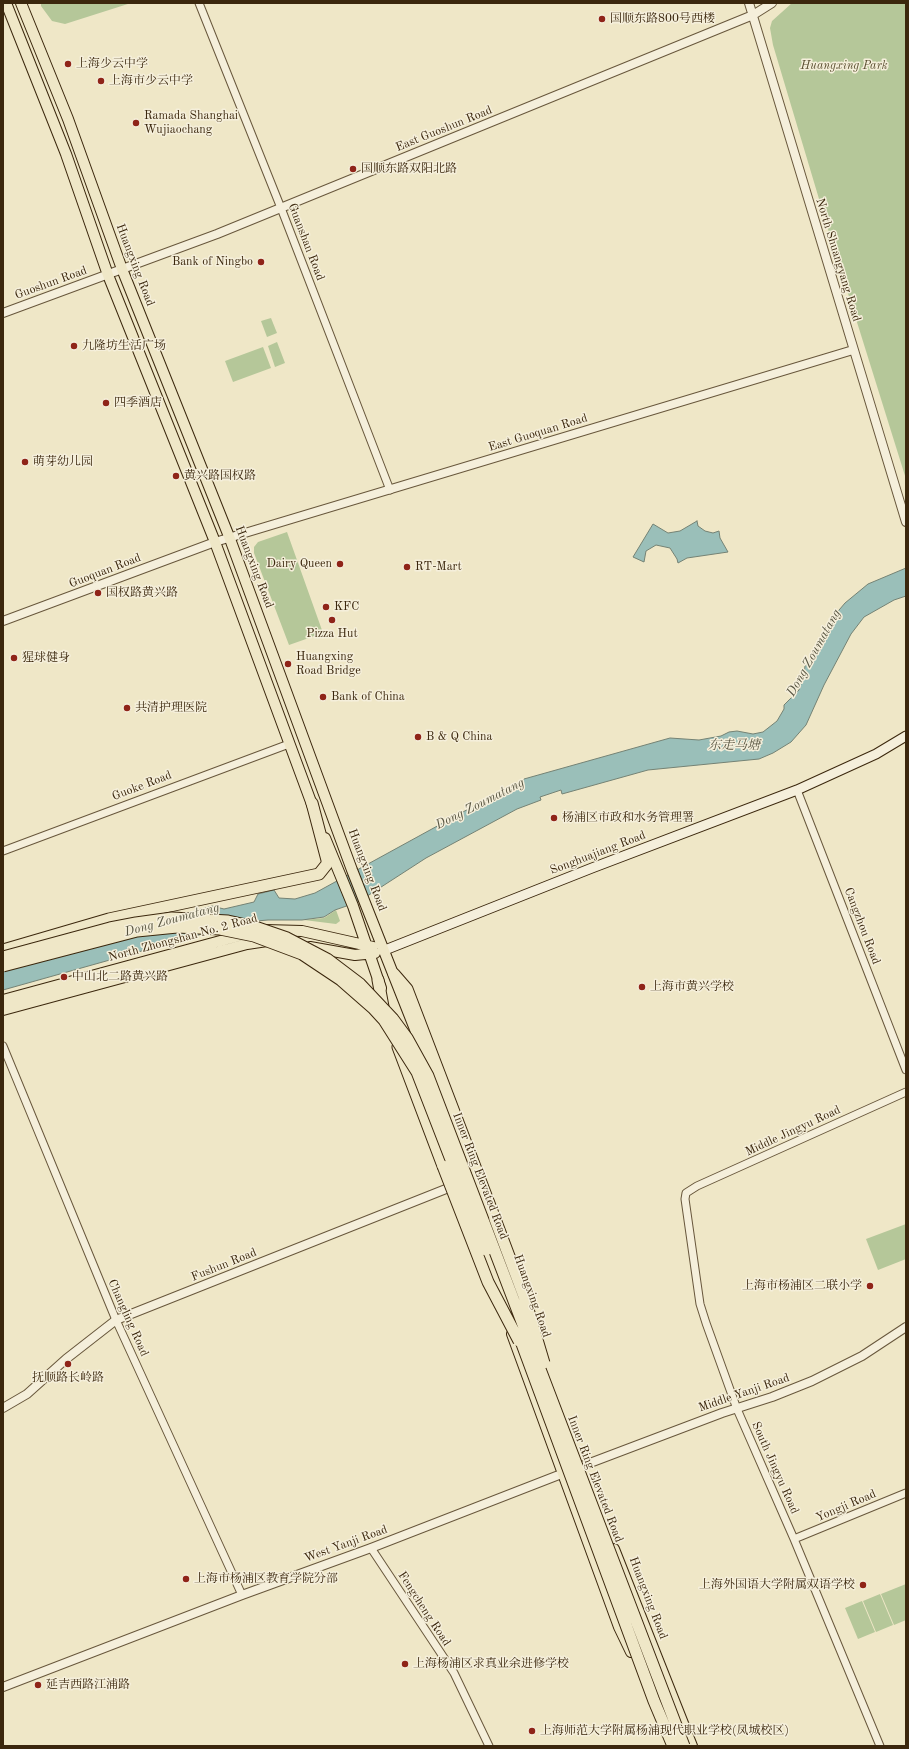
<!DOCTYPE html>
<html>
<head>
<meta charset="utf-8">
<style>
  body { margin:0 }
  #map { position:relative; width:909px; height:1749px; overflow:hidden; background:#efe7c7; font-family:"Old Standard TT",serif }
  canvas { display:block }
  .frame { position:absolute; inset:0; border:4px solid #3b270d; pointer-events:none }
</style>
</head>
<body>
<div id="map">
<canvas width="909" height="1749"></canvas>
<div class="frame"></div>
</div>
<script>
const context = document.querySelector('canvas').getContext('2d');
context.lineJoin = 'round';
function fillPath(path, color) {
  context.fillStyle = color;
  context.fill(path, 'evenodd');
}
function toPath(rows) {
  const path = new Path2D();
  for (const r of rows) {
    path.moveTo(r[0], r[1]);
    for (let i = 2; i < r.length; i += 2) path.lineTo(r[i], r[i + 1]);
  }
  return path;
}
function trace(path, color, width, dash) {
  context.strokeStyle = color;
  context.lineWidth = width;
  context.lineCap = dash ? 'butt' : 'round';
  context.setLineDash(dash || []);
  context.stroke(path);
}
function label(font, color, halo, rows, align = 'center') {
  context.font = font + ' "Old Standard TT","Noto Serif SC",serif';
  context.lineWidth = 3;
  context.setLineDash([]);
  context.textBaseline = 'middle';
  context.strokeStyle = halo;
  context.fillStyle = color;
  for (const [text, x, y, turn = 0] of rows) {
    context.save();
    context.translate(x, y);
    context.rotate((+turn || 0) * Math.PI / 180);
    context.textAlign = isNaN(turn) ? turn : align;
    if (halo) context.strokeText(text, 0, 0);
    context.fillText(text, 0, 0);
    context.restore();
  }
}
fillPath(toPath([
  [41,3,131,3,65,24,52,21,41,6],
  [792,3,906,3,906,479,831,239,773,45,770,28,772,21],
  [271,318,277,333,267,337,261,321],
  [277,342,285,363,275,367,268,346],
  [263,347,271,368,233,382,225,361],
  [287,532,323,633,289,645,254,553,254,547,258,542],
  [336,910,340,921,336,924,304,920,324,918],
  [906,1224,906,1259,878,1270,866,1239],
  [906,1584,906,1620,894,1625,881,1594],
  [880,1594,893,1625,876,1632,863,1601],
  [862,1601,875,1632,858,1639,845,1608]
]), '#b5c799');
const water = toPath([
  [697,521,698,526,705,531,713,533,719,531,720,538,728,552,687,558,678,563,677,559,670,548,656,545,646,551,644,562,633,557,653,524,668,533,680,531,697,521],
  [906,568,906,596,894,600,864,617,851,634,824,685,806,725,791,742,773,753,759,759,648,770,562,794,561,790,540,797,541,800,517,809,426,858,358,902,335,910,324,917,302,920,268,920,245,922,3,990,3,966,212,906,224,909,254,902,258,894,274,890,279,898,295,899,315,893,472,807,521,782,524,779,670,738,699,740,721,736,729,732,737,731,753,734,763,732,777,721,784,709,784,705,799,690,804,674,805,666,822,648,834,616,845,603,868,584,906,568]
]);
fillPath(water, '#9abfb9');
trace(water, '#748274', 1);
const minor = toPath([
  [199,3,281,208,390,490],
  [797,790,906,1070],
  [3,851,289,744],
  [3,1046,116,1320,242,1595],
  [794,1539,906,1493],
  [371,1548,454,1673,489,1746],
  [880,1746,794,1539,737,1409,706,1323,700,1304,685,1199,686,1193,697,1186,906,1092]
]);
const tertiary = toPath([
  [749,3,906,522],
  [3,313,217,234,753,15,772,3],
  [3,621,215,542,853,350],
  [3,1408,27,1394,66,1359,116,1320,456,1185],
  [3,1687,242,1595,371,1548,582,1466,722,1413,772,1397,812,1381,862,1356,906,1327]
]);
const secondary = toPath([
  [385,950,592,868,797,790,876,754,906,736]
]);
const primary = toPath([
  [6,3,66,154,108,275,215,542,314,810],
  [21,3,68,119,122,269,230,539,352,870,458,1138],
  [325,838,353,906,381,988],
  [265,930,302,931,373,947],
  [310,947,355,955,375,953],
  [3,1000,246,934],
  [3,1010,247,944,267,941],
  [475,1182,514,1285],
  [512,1334,619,1627,631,1652],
  [614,1549,692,1746]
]);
const trunk = toPath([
  [3,950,109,919,319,874,327,864,327,860,312,803],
  [394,974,407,989,495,1219],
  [378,980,384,1012],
  [398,1047,443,1166]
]);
trace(minor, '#68573c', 9);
trace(tertiary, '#68573c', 10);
trace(secondary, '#3b270d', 11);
trace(primary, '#3b270d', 12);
trace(trunk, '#3b270d', 13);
trace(minor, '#f5efdb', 7);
trace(tertiary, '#f5efdb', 8);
trace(secondary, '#f5efdb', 9);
trace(primary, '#efe7c7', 10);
trace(trunk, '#efe7c7', 11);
const trunkBridge = toPath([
  [3,957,110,928,136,923,172,918,228,921,255,927,287,938,327,959,360,984,393,1019,407,1038,428,1076,684,1746],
  [3,966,137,931,177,927,220,929,254,936,302,954,341,980,373,1008,384,1020,410,1061,417,1072,486,1250],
  [443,1166,488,1282,519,1341],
  [495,1219,524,1296,544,1363],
  [518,1333,654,1701,673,1746]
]);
trace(trunkBridge, '#3b270d', 13, []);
trace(trunkBridge, '#efe7c7', 11);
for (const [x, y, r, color] of [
  [602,19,4,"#8f2418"],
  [68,64,4,"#8f2418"],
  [101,81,4,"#8f2418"],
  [136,123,4,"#8f2418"],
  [353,169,4,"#8f2418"],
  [261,262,4,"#8f2418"],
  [74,346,4,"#8f2418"],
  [106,403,4,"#8f2418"],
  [25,462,4,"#8f2418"],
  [176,476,4,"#8f2418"],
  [340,564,4,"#8f2418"],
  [407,567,4,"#8f2418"],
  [98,593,4,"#8f2418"],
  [326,607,4,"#8f2418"],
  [332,620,4,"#8f2418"],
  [14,658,4,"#8f2418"],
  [288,664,4,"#8f2418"],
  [323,697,4,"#8f2418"],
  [127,708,4,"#8f2418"],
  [418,737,4,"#8f2418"],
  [554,818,4,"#8f2418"],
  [64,977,4,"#8f2418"],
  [642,987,4,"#8f2418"],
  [870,1286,4,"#8f2418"],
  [68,1364,4,"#8f2418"],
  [186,1579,4,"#8f2418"],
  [863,1585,4,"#8f2418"],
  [405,1664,4,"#8f2418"],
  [38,1685,4,"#8f2418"],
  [532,1731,4,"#8f2418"]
]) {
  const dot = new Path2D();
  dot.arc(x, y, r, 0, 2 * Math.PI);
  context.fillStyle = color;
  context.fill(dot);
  trace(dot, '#f5efdb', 1.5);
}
label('12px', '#3b270d', '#f5efdb', [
  ["国顺东路800号西楼",610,19],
  ["上海少云中学",76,64],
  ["上海市少云中学",109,81],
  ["Ramada Shanghai",144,116],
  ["Wujiaochang",144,130],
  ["国顺东路双阳北路",361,169],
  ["Bank of Ningbo",253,262,"right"],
  ["九隆坊生活广场",82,346],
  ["四季酒店",114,403],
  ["萌芽幼儿园",33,462],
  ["黄兴路国权路",184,476],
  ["Dairy Queen",332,564,"right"],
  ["RT-Mart",415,567],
  ["国权路黄兴路",106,593],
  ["KFC",334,607],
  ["Pizza Hut",332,634,"center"],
  ["Huangxing",296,657],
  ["Road Bridge",296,671],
  ["猩球健身",22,658],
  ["Bank of China",331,697],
  ["共清护理医院",135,708],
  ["B & Q China",426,737],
  ["杨浦区市政和水务管理署",562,818],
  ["中山北二路黄兴路",72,977],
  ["上海市黄兴学校",650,987],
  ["上海市杨浦区二联小学",862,1286,"right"],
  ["抚顺路长岭路",68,1378,"center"],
  ["上海市杨浦区教育学院分部",194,1579],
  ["上海外国语大学附属双语学校",855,1585,"right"],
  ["上海杨浦区求真业余进修学校",413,1664],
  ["延吉西路江浦路",46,1685],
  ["上海师范大学附属杨浦现代职业学校(凤城校区)",540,1731]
], 'left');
label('italic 12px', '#5a4f30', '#f5efdb', [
  ["Huangxing Park",844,66]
]);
label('12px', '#3b270d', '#f5efdb', [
  ["East Guoshun Road",444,129,-22],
  ["Guanshan Road",306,242,69],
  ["North Shuangyang Road",838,260,73],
  ["Huangxing Road",135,265,69],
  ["Guoshun Road",51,283,-20],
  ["East Guoquan Road",538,433,-17],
  ["Huangxing Road",254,567,69],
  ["Guoquan Road",105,571,-21],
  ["Guoke Road",142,786,-21],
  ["Songhuajiang Road",598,853,-21],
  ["Huangxing Road",367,870,69],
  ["Cangzhou Road",862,926,69],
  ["North Zhongshan No. 2 Road",183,938,-15],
  ["Middle Jingyu Road",793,1131,-25],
  ["Inner Ring Elevated Road",480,1176,69],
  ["Fushun Road",224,1265,-22],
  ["Huangxing Road",532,1296,70],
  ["Changling Road",128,1318,66],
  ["Middle Yanji Road",744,1393,-19],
  ["South Jingyu Road",775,1468,66],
  ["Inner Ring Elevated Road",595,1479,69],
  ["Yongji Road",846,1506,-23],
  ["West Yanji Road",346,1544,-20],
  ["Huangxing Road",648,1598,69],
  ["Fengcheng Road",424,1609,57]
]);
label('italic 13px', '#585541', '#f5efdb', [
  ["Dong Zoumatang",814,653,-61],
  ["东走马塘",734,746],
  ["Dong Zoumatang",480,804,-27],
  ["Dong Zoumatang",172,920,-15]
]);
</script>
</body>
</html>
